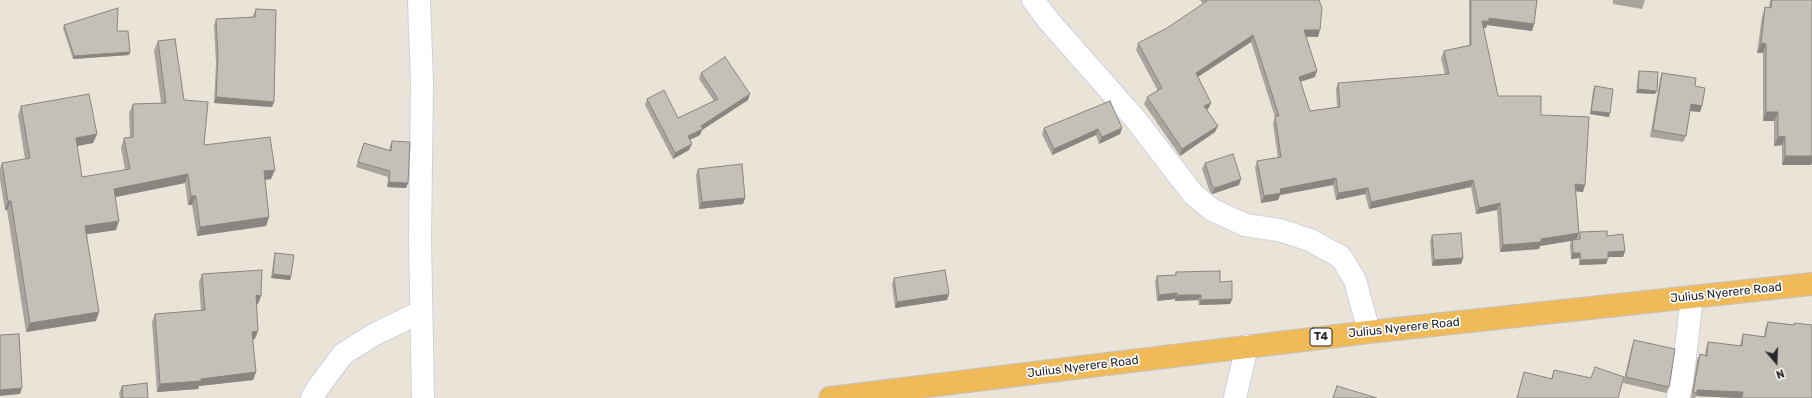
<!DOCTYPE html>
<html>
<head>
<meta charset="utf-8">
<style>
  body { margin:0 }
  #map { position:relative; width:1812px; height:398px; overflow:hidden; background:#e9e3d8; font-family:Rubik,sans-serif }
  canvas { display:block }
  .north { position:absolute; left:1756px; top:342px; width:40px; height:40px; -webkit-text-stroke:3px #fff; paint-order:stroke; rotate:161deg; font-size:11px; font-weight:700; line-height:16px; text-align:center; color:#272727 }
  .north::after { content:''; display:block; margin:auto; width:14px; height:18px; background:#272727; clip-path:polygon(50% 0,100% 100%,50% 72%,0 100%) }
</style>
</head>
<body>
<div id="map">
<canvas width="1812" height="398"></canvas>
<div class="north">N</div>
</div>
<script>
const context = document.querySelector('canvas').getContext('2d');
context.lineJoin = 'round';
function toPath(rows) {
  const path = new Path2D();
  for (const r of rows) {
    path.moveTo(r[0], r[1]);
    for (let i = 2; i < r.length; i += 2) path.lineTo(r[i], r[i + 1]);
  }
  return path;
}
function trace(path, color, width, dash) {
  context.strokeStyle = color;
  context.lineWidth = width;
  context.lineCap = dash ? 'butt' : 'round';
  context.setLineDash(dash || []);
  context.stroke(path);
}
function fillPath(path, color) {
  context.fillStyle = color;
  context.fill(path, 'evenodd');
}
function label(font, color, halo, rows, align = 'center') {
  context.font = font + ' Rubik,sans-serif';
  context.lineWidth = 3.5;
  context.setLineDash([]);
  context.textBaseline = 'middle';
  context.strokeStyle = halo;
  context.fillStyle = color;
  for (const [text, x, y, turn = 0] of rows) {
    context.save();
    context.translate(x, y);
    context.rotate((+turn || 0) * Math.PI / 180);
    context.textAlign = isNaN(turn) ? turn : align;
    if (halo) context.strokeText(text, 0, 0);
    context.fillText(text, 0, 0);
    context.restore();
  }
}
const minor = toPath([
  [419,0,422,83,420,239,423,398],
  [1033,0,1048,20,1136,120,1193,194,1211,209,1245,225,1279,230,1310,240,1341,257,1355,280,1369,332],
  [312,398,317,389,343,354,375,334,421,312],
  [1235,398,1247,346],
  [1678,398,1682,382,1692,297]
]);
const trunk = toPath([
  [830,398,1369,332,1812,284]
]);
trace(minor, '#ced0e0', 24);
trace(trunk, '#c3c3c3', 24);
trace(minor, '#fff', 22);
trace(trunk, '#f1ba58', 22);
fillPath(toPath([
  [1200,0,1319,0,1318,37,1306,37,1315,77,1300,82,1310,111,1337,107,1336,89,1338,83,1445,75,1441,58,1444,51,1469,45,1469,0,1537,0,1534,24,1532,31,1487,25,1486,28,1483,28,1498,96,1541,115,1583,192,1575,191,1579,233,1577,239,1578,239,1578,237,1580,232,1607,236,1625,251,1623,257,1608,257,1606,264,1579,265,1579,258,1571,259,1570,245,1571,241,1540,246,1539,249,1500,252,1497,210,1476,214,1471,187,1369,209,1365,194,1336,200,1333,185,1280,195,1278,200,1261,203,1255,168,1257,161,1278,158,1273,123,1275,117,1251,42,1198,77,1211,103,1208,109,1207,110,1215,132,1180,156,1144,104,1147,97,1158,91,1136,50,1138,43,1167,28,1203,4],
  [1613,0,1645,0,1642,9,1613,4],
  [1770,0,1812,0,1812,163,1811,165,1782,165,1782,145,1774,146,1774,121,1763,121,1763,53,1757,53,1762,16,1765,7,1769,7],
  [256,9,274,102,272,107,214,103,216,63,214,25,216,19,253,17,253,15],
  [64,25,117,31,130,52,129,55,73,59,63,28],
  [158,41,204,145,271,179,265,180,269,217,266,226,197,236,192,205,188,205,185,183,115,197,116,230,87,234,96,321,26,332,7,210,5,210,0,180,0,168,2,163,25,159,18,115,21,106,97,134,93,143,77,146,82,177,125,170,121,148,124,138,130,137,129,113,133,104,161,103,154,50],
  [1639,71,1655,94,1636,93,1638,75],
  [701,73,748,100,702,130,700,135,690,140,689,150,673,159,645,105,647,99,678,118,714,101,699,79],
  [1662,73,1695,86,1702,106,1700,112,1690,111,1686,136,1683,142,1650,137,1660,79],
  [1595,86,1609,117,1590,114,1593,90],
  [1044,128,1122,128,1120,134,1099,144,1096,135,1052,155,1042,134],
  [392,141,408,183,406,188,387,187,388,177,356,167,364,143,389,150,390,146],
  [1205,163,1239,185,1212,194,1210,192,1202,169],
  [698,169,745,198,743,204,699,209,696,175],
  [1432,235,1463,258,1461,264,1432,266,1430,241],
  [275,253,291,276,290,280,271,278,274,256],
  [1176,272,1220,282,1232,299,1230,304,1199,305,1198,300,1175,301,1175,299,1157,301,1155,282,1157,276,1175,275],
  [202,274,261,296,258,304,256,303,255,339,252,340,256,372,253,380,199,386,198,389,157,392,152,322,155,314,201,311,199,282],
  [894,278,947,300,895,308,892,284],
  [1768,322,1794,325,1794,323,1812,398,1734,398,1696,396,1695,398,1691,398,1697,360,1700,354,1705,355,1706,348,1708,342,1740,346,1741,340,1743,334,1764,337,1765,329],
  [1634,340,1669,387,1666,393,1623,383,1632,346],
  [1554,370,1618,398,1517,398,1524,372,1551,379],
  [122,386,148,398,120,398,119,393]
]), '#a9a59e');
fillPath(toPath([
  [1489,18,1534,24,1532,31,1487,25,1486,28,1479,28,1482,21],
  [1304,30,1320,30,1318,37,1302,36],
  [1253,35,1251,42,1193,80,1196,73],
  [1761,43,1766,44,1763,53,1757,53],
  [130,52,129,55,73,59,74,56],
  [1317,71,1315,77,1296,83,1299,77],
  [1638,89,1657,91,1655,94,1636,93],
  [750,94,748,100,702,130,700,135,685,142,688,136,701,126],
  [216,97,274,102,272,107,214,103],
  [1211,103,1208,109,1202,113,1204,106],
  [1691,104,1702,106,1700,112,1689,111],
  [1591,111,1610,113,1609,117,1590,114],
  [1766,112,1778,112,1774,121,1763,121],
  [1218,126,1215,132,1180,156,1182,149],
  [1122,128,1120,134,1099,144,1102,137],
  [1098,129,1096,135,1052,155,1054,149],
  [97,134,93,143,72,147,76,138],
  [1785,136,1782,145,1774,146,1778,137],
  [692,144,689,150,673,159,675,153],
  [1785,156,1812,156,1812,163,1811,165,1782,165],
  [275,170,271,179,260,180,264,171],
  [188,174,185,183,111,198,114,189],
  [1336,178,1333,185,1280,195,1278,200,1261,203,1264,196,1280,189],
  [1241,179,1239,185,1212,194,1215,188],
  [1473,180,1471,187,1369,209,1371,202],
  [389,182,408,183,406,188,387,187],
  [1575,184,1585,185,1583,192,1572,191],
  [1368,188,1365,194,1336,200,1338,193],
  [191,196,196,196,192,205,188,205],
  [745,198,743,204,699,209,702,202],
  [8,201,11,201,7,210,5,210],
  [1500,203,1497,210,1476,214,1479,208],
  [269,217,266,226,197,236,200,227],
  [119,221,116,230,82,235,85,226],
  [1579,233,1576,240,1540,246,1539,249,1500,252,1503,245],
  [1625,251,1623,257,1606,257,1608,252],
  [1573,253,1580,253,1579,258,1571,259],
  [1463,258,1461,264,1432,266,1434,260],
  [1608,259,1606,264,1579,265,1581,260],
  [273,274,291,276,290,280,271,278],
  [1177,293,1175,299,1157,301,1159,295],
  [949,294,947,300,895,308,897,302],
  [256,295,261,296,258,304,253,303],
  [1177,295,1201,295,1198,300,1175,301],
  [1232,299,1230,304,1199,305,1201,300],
  [99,312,96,321,26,332,30,323],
  [258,331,255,339,249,340,252,332],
  [256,372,253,380,199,386,198,389,157,392,160,384],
  [22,388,20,394,0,396,0,390],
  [1697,390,1743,392,1741,398,1696,396,1697,393]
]), '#898681');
const building = toPath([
  [1207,0,1319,0,1322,8,1320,30,1304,30,1317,71,1299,77,1310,111,1340,107,1338,83,1449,74,1444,51,1471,45,1471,0,1537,0,1534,24,1489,18,1489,21,1482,21,1498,96,1541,96,1541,115,1589,117,1585,185,1575,184,1579,233,1541,239,1541,242,1503,245,1500,203,1479,208,1473,180,1371,202,1368,188,1338,193,1336,178,1280,189,1281,193,1264,196,1257,161,1281,157,1275,116,1279,116,1253,35,1196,73,1211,103,1204,106,1218,126,1182,149,1147,97,1162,88,1138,43,1167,28,1207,1,1207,0],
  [1772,0,1812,0,1812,156,1785,156,1785,136,1778,137,1778,112,1766,112,1766,44,1761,43,1765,7,1771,8,1772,0],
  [118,8,117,31,128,31,130,52,74,56,64,25,118,8],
  [256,9,276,10,274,102,216,97,218,57,216,19,255,17,256,9],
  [175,39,184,100,208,102,204,145,270,137,275,170,264,171,269,217,200,227,196,196,191,196,188,174,114,189,119,221,85,226,99,312,30,323,11,201,8,201,2,163,30,158,21,106,89,94,97,134,76,138,82,177,130,169,124,138,133,137,133,104,166,103,158,41,175,39],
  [725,57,750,94,701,126,703,129,688,136,692,144,675,153,647,99,664,90,678,118,718,99,701,73,725,57],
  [1639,71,1658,72,1657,91,1638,89,1639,71],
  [1662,73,1696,78,1695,86,1705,88,1702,106,1691,104,1686,136,1653,130,1662,73],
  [1595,86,1613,89,1610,113,1591,111,1595,86],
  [1110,101,1122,128,1102,137,1098,129,1054,149,1044,128,1110,101],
  [392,141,410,142,408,183,389,182,390,171,358,162,364,143,391,151,392,141],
  [1233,154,1241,179,1215,188,1212,185,1205,163,1233,154],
  [742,164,745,198,702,202,698,169,742,164],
  [1607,231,1607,236,1623,234,1625,251,1608,252,1608,259,1581,260,1580,253,1573,253,1572,240,1580,239,1580,232,1607,231],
  [1461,233,1463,258,1434,260,1432,235,1461,233],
  [275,253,294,255,291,276,273,274,275,253],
  [262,270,261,296,256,295,258,331,252,332,256,372,201,379,201,381,160,384,155,314,205,310,202,274,262,270],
  [945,270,949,294,897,302,894,278,945,270],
  [1220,271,1220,282,1232,281,1232,299,1201,300,1201,295,1177,295,1177,293,1159,295,1157,276,1176,275,1176,272,1220,271],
  [1768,322,1794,325,1794,323,1812,325,1812,398,1742,398,1743,392,1697,390,1697,393,1693,392,1700,354,1707,356,1708,342,1742,346,1743,334,1765,337,1768,322],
  [19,334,22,388,0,390,0,335,19,334],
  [1634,340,1675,349,1669,387,1626,377,1634,340],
  [1595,367,1624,377,1618,398,1517,398,1524,372,1552,379,1554,370,1591,378,1595,367],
  [147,383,148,398,123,398,122,386,147,383],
  [1337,386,1377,398,1333,398,1337,386]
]);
fillPath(building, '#c4c0b8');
trace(building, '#898681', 1);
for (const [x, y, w] of [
  [1321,337,22]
]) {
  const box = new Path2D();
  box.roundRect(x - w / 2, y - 9, w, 18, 3);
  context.fillStyle = '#fff';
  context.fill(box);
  trace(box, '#272727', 1);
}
label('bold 11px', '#272727', null, [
  ["T4",1321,337]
]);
label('12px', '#272727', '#fff', [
  ["Julius Nyerere Road",1726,293,-6],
  ["Julius Nyerere Road",1404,328,-6],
  ["Julius Nyerere Road",1083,367,-7]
]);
</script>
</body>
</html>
